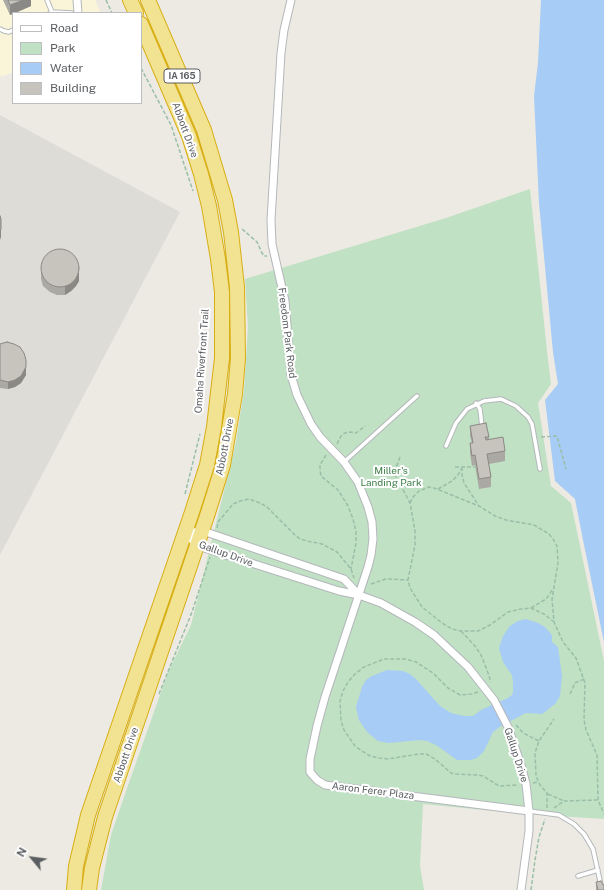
<!DOCTYPE html>
<html>
<head>
<meta charset="utf-8">
<style>
  body { margin:0 }
  #map { position:relative; width:604px; height:890px; overflow:hidden; background:#eceae2; font-family:"Public Sans",sans-serif }
  canvas { display:block }
  .legend { position:absolute; left:12px; top:12px; width:130px; height:92px; box-sizing:border-box; background:#fff; border:1px solid #bdbec0; margin:0; padding:5px 7px; list-style:none; font-size:12px; color:#5a5d61 }
  .legend li { display:flex; align-items:center; gap:8px; height:20px }
  .legend b { width:20px; border:1px solid #bdbec0 }
  .north { position:absolute; left:12px; top:838px; width:40px; height:40px; -webkit-text-stroke:3px #fff; paint-order:stroke; rotate:299deg; font-size:11px; font-weight:700; line-height:16px; text-align:center; color:#5a5d61 }
  .north::after { content:''; display:block; margin:auto; width:14px; height:18px; background:#5a5d61; clip-path:polygon(50% 0,100% 100%,50% 72%,0 100%) }
</style>
</head>
<body>
<div id="map">
<canvas width="604" height="890"></canvas>
<ul class="legend">
<li><b style="height:5px;background:#fff"></b>Road</li>
<li><b style="height:11px;background:#c0e1c4"></b>Park</li>
<li><b style="height:11px;background:#a7ccf6"></b>Water</li>
<li><b style="height:11px;background:#c7c4be"></b>Building</li>
</ul>
<div class="north">N</div>
</div>
<script>
const context = document.querySelector('canvas').getContext('2d');
context.lineJoin = 'round';
function fillPath(path, color) {
  context.fillStyle = color;
  context.fill(path, 'evenodd');
}
function toPath(rows) {
  const path = new Path2D();
  for (const r of rows) {
    if (r.length === 3) {
      path.moveTo(r[0] + r[2], r[1]);
      path.arc(r[0], r[1], r[2], 0, 2 * Math.PI);
      continue;
    }
    path.moveTo(r[0], r[1]);
    for (let i = 2; i < r.length; i += 2) path.lineTo(r[i], r[i + 1]);
  }
  return path;
}
function trace(path, color, width, dash) {
  context.strokeStyle = color;
  context.lineWidth = width;
  context.lineCap = dash ? 'butt' : 'round';
  context.setLineDash(dash || []);
  context.stroke(path);
}
function label(font, color, halo, rows, align = 'center') {
  context.font = font + ' "Public Sans",sans-serif';
  context.lineWidth = 4;
  context.setLineDash([]);
  context.textBaseline = 'middle';
  context.strokeStyle = halo;
  context.fillStyle = color;
  for (const [text, x, y, turn = 0] of rows) {
    context.save();
    context.translate(x, y);
    context.rotate((+turn || 0) * Math.PI / 180);
    context.textAlign = isNaN(turn) ? turn : align;
    if (halo) context.strokeText(text, 0, 0);
    context.fillText(text, 0, 0);
    context.restore();
  }
}
fillPath(toPath([
  [0,0,95,0,101,13,13,13,13,72,1,77,0,74]
]), '#faf5d9');
fillPath(toPath([
  [0,115,180,212,0,555]
]), '#dddcd6');
fillPath(toPath([
  [530,189,547,351,551,384,538,403,551,486,571,503,604,661,604,819,525,814,423,804,420,866,424,890,101,890,111,835,124,797,168,672,191,625,236,442,244,390,248,327,245,279,446,218]
]), '#c0e1c4');
fillPath(toPath([
  [541,0,604,0,604,642,583,540,575,499,555,481,545,400,558,384,553,352,539,203,534,96,538,63],
  [526,619,538,623,545,627,552,635,552,642,558,647,562,676,560,696,556,703,545,712,542,714,526,713,501,726,493,732,484,751,477,758,471,760,457,760,436,745,427,741,420,740,388,743,378,741,367,732,359,720,356,707,362,687,366,680,372,676,387,670,403,671,410,674,416,679,440,706,451,713,464,716,473,716,481,710,508,698,512,695,513,692,513,683,512,675,503,662,499,648,503,636,510,626,518,621]
]), '#a7ccf6');
const lane = toPath([
  [47,0,52,12],
  [50,13,52,12,72,13],
  [0,29,4,31,9,32,13,30],
  [476,403,480,409,482,427],
  [446,446,456,423,467,409,484,401,501,399,516,406,528,417,532,424,540,469],
  [344,462,417,396],
  [529,811,559,815,574,824,584,834,593,849,602,890],
  [578,876,598,870]
]);
const street = toPath([
  [77,0,78,13],
  [291,0,284,30,281,53,271,220,272,244,285,301,291,375,297,395,311,424,320,437,344,462,358,482,368,507,372,522,373,539,371,555,368,567,325,697,317,726,310,759,310,772,317,780,325,785,529,811],
  [185,533,198,546,339,591,359,595,381,603,415,622,434,635,468,667,494,700,508,727,521,765,526,784,529,811,529,831,521,890],
  [185,533,203,531,344,579,359,595]
]);
const highway = toPath([
  [130,0,136,13],
  [74,890,76,866,88,815,192,512,207,465,214,427,222,358,222,292,218,259,209,206,201,174,189,136,141,24],
  [89,890,92,868,105,817,207,516,223,465,235,394,238,358,237,287,231,232,225,200,204,130,148,0]
]);
trace(lane, '#b4b7bb', 5.5);
trace(street, '#b4b7bb', 9);
trace(highway, '#d8ae15', 16);
trace(toPath([
  [106,0,112,13],
  [141,68,171,125,193,191],
  [242,229,257,242,262,253,264,256,267,256],
  [541,437,557,436,566,469],
  [337,444,341,436,345,433,350,432,356,433,365,426],
  [326,455,320,465,320,470,321,476,338,490,348,506,353,519,356,532,356,543,351,569],
  [400,457,394,473,410,503,415,531,415,545,408,580,410,588,422,607,442,623,452,629,461,631,478,631,490,625,508,612,521,609,531,608,544,614,554,622],
  [455,467,475,467],
  [462,467,462,475,464,483,479,506],
  [438,489,452,481,458,475,461,469],
  [185,494,200,434],
  [410,503,413,497,419,491,429,487,434,488,479,506,495,516,506,520,534,525,549,534,553,539,557,546,558,563,552,599,554,622,563,642,576,658,585,683,584,720,586,730,597,755,598,800,604,814],
  [217,528,218,522,233,504,240,501,249,499,260,503,267,507,294,534,300,539,307,541,322,544,337,552,351,569,354,578],
  [371,584,386,579,408,580],
  [531,608,546,599,553,589],
  [461,631,475,646,481,655,487,670,491,682],
  [478,692,472,694,460,695,448,688,433,673,416,662,405,659,384,659,364,667,355,674,348,682,343,691,340,701,341,721,344,730,355,746,362,751,370,756,379,758,388,759,419,754,426,754,435,759,451,773,456,774,478,775,483,776,499,786,518,785],
  [159,694,192,612,210,557],
  [570,694,575,683,584,679],
  [516,725,523,733,539,741],
  [533,783,538,782],
  [548,794,564,801],
  [547,808,547,793,540,785,536,776,535,753,539,741,554,719],
  [554,808,564,801,597,800],
  [531,890,535,860,539,837,545,819]
]), '#99bfa8', 1.5, [4, 2]);
trace(lane, '#fff', 3.5);
trace(street, '#fff', 7);
trace(highway, '#f2e392', 14);
fillPath(toPath([
  [3,0,31,0,31,6,15,13,13,13,10,15],
  [41,265,79,274,79,281,76,286,71,291,65,295,57,295,50,292,43,286,41,279],
  [0,344,26,368,26,375,21,383,15,387,8,389,0,388],
  [470,426,489,437,489,440,505,451,505,461,489,464,491,477,491,487,479,489,475,465,472,466,470,453,470,443,472,443,470,436],
  [596,882,603,885,604,890,596,890]
]), '#aba9a3');
fillPath(toPath([
  [23,0,31,0,31,6,15,13,13,13,13,14,10,15,10,5],
  [1,229,1,237,0,240,0,232],
  [79,266,79,281,76,286,71,291,65,295,65,287],
  [26,360,26,375,21,383,15,387,8,389,8,382]
]), '#8b8985');
const building = toPath([
  [8,0,23,0,10,5,8,0],
  [0,216,1,219,1,229,0,232,0,216],
  [60,268,19],
  [7,342,14,344,20,347,24,353,26,360,26,367,21,376,15,380,8,382,0,380,0,344,7,342],
  [486,423,489,437,485,437,486,440,503,437,505,451,487,454,491,477,479,479,475,455,472,456,470,443,473,443,470,426,486,423],
  [601,881,603,885,604,885,604,890,598,890,596,882,601,881]
]);
fillPath(building, '#c7c4be');
trace(building, '#8b8985', 1);
for (const [x, y, w] of [
  [182,76,36]
]) {
  const box = new Path2D();
  box.roundRect(x - w / 2, y - 7, w, 14, 3);
  context.fillStyle = '#fff';
  context.fill(box);
  trace(box, '#5a5d61', 1);
}
label('bold 9px', '#5a5d61', null, [
  ["IA 165",182,76]
]);
label('10px', '#5a5d61', '#fff', [
  ["Abbott Drive",185,130,70],
  ["Freedom Park Road",287,333,83],
  ["Omaha Riverfront Trail",202,361,-86],
  ["Abbott Drive",225,447,-79],
  ["Gallup Drive",226,554,20],
  ["Abbott Drive",126,755,-71],
  ["Gallup Drive",516,755,72],
  ["Aaron Ferer Plaza",373,791,7]
]);
label('10px', '#3c7e46', '#fff', [
  ["Miller's",391,471],
  ["Landing Park",391,483]
]);
</script>
</body>
</html>
